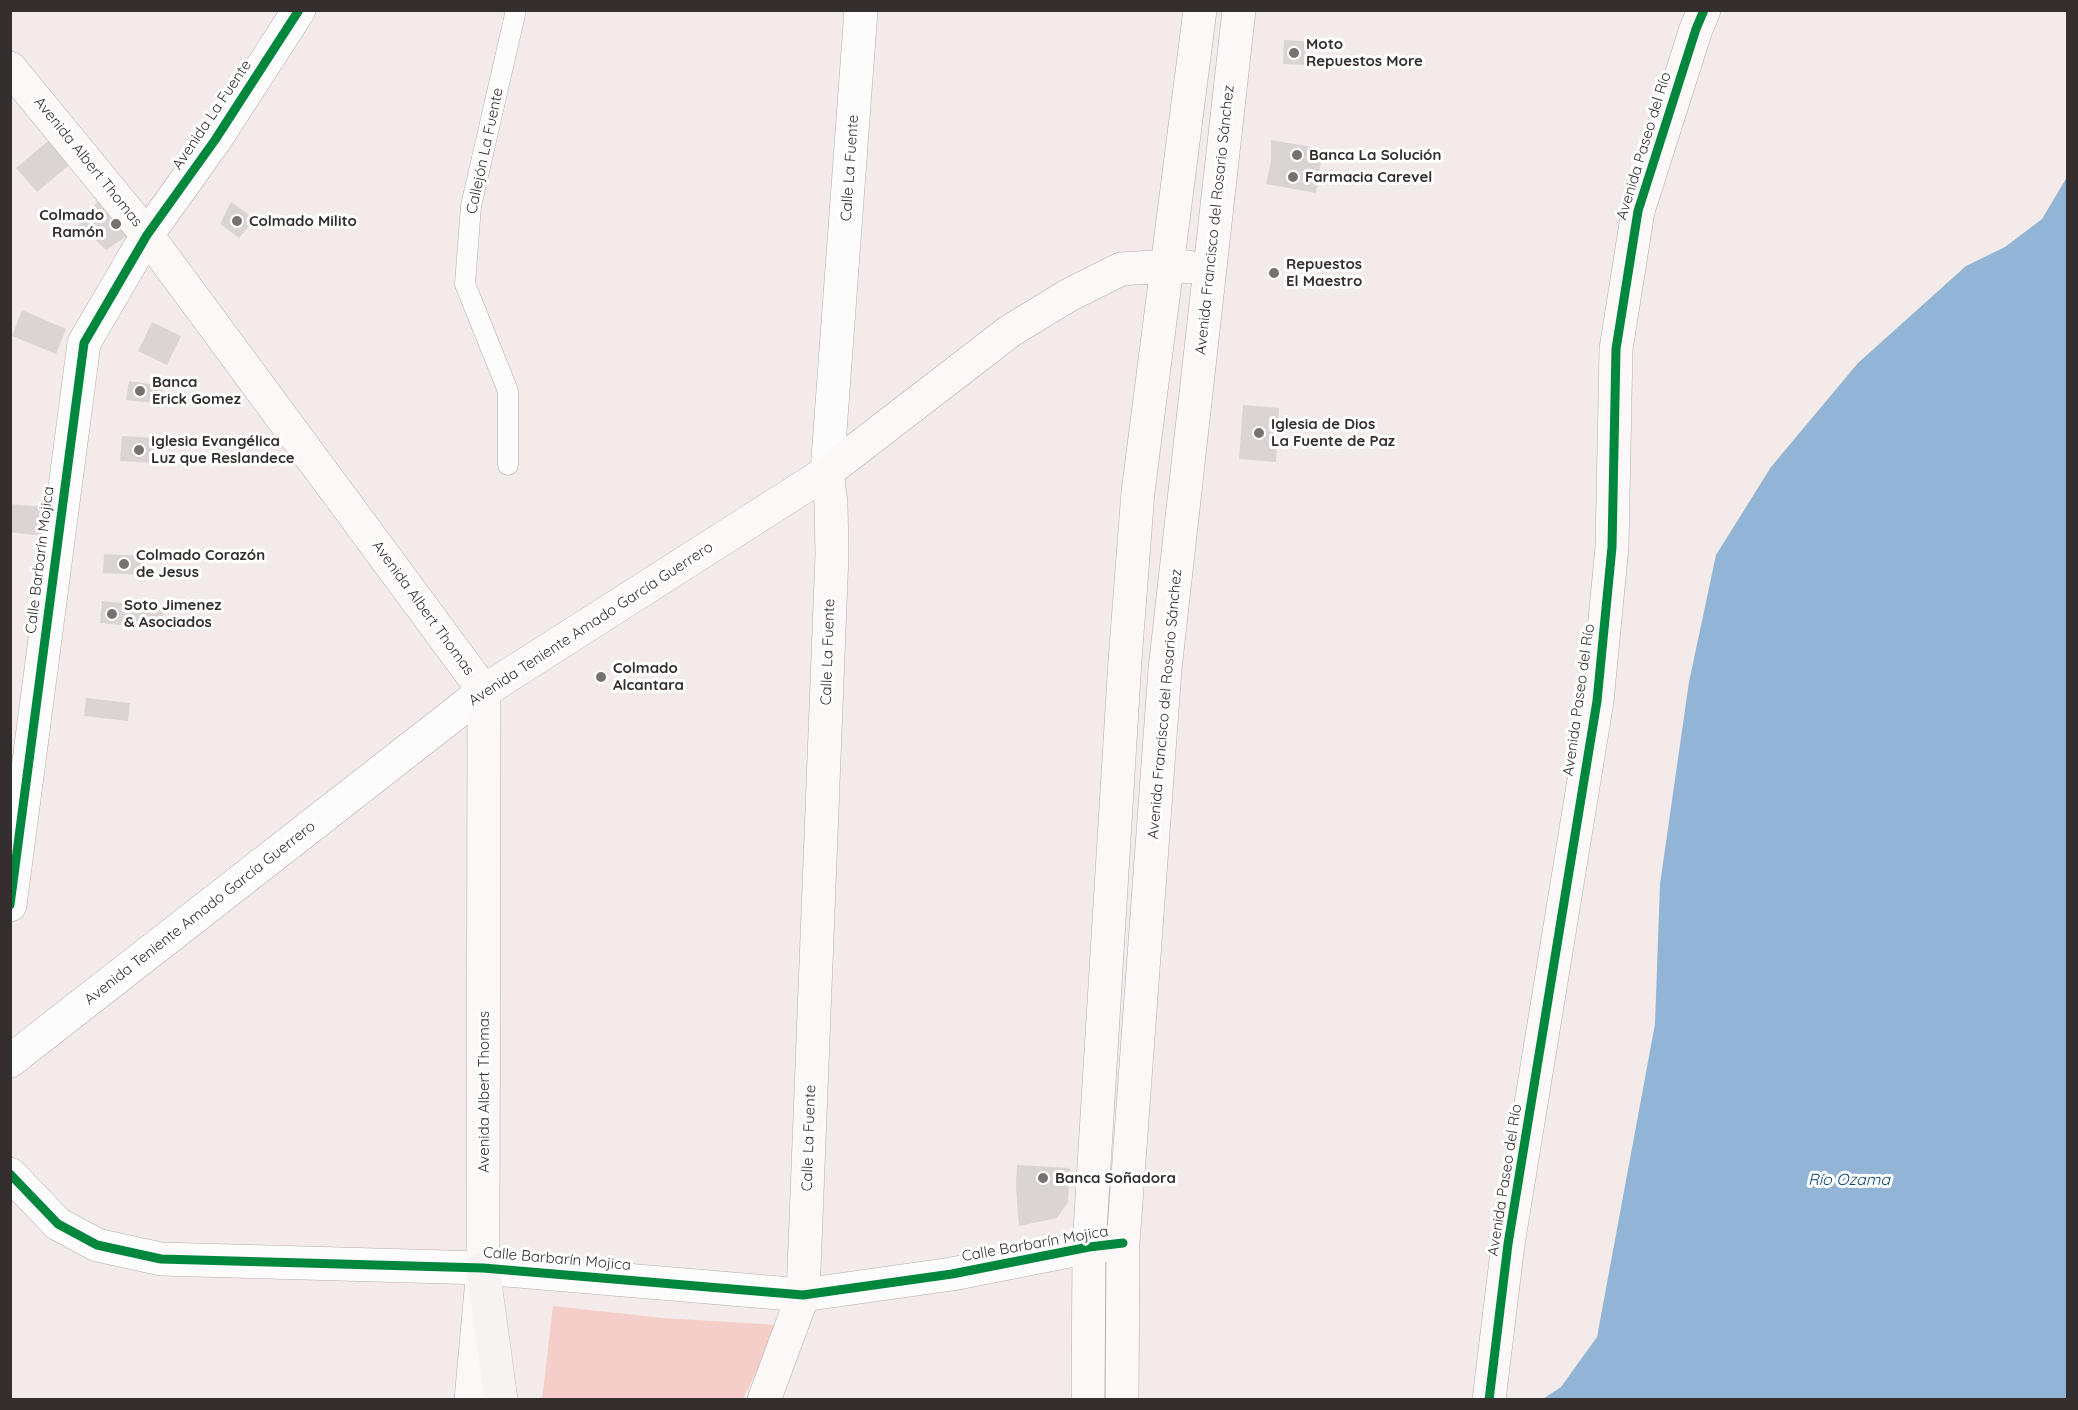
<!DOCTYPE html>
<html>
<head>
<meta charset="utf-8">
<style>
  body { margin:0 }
  #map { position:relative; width:2078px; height:1410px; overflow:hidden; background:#f3ebe9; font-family:Quicksand,sans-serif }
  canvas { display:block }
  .frame { position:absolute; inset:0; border:12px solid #342f2e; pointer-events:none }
</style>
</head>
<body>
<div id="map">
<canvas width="2078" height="1410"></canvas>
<div class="frame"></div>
</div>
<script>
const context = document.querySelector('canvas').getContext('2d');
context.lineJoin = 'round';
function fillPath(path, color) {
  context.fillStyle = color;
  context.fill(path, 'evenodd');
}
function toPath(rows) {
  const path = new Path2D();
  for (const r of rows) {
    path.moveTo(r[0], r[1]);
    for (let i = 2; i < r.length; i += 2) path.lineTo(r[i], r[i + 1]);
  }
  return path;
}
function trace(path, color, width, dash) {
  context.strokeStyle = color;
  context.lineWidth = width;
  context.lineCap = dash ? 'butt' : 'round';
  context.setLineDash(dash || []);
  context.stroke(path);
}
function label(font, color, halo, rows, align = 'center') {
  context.font = font + ' Quicksand,sans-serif';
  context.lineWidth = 6;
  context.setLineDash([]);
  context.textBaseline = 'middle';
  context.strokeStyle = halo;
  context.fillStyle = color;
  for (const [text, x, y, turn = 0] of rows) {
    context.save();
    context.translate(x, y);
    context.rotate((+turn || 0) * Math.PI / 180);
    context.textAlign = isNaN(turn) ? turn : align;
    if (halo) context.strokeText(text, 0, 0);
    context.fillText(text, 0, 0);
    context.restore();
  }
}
fillPath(toPath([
  [553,1306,663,1318,780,1325,743,1399,542,1400]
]), '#f5cec9');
fillPath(toPath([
  [2067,177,2067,1399,1543,1399,1561,1387,1597,1337,1655,1024,1660,884,1689,682,1716,555,1771,467,1858,363,1966,266,2005,247,2042,219]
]), '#92b4d5');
fillPath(toPath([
  [1284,40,1306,41,1305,65,1283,64],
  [54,136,74,161,37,192,16,168],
  [1271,140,1323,149,1316,193,1266,184,1271,161],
  [104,194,130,224,126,237,106,250,79,224],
  [231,202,255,219,239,238,220,224],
  [22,310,66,329,56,354,12,336],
  [152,322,181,336,167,365,138,351],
  [129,381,163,386,161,404,126,400],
  [1243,405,1279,408,1276,462,1239,459],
  [122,436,157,438,156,463,120,461],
  [10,504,45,507,42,536,10,532],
  [104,554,144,556,143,575,103,573],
  [102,601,164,607,162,629,100,623],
  [86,698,130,703,128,721,84,716],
  [1017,1165,1070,1168,1068,1202,1057,1218,1019,1226,1016,1189]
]), '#dad5d3');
const lane = toPath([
  [508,465,508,391,465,284,471,206,516,10]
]);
const street = toPath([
  [827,472,861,10],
  [10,905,84,343,147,235,215,140,299,10],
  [10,1061,484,691],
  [10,1174,58,1224,97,1245,161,1259,483,1268,803,1295,952,1274,1089,1247,1118,1244]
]);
const secondary = toPath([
  [10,68,147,235,484,691,483,1268,471,1400],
  [484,691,827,472,1010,331,1069,295,1121,269,1167,266,1188,267],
  [764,1400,803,1295,832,554,831,503,827,472],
  [1088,1400,1089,1247,1125,660,1138,492,1200,10],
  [1122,1400,1123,1243,1165,669,1239,10],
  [1489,1400,1508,1244,1597,701,1612,547,1616,349,1638,211,1696,29,1704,10]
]);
const primary = toPath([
  [483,1268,501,1400]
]);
trace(lane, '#b4adac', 21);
trace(street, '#b4adac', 34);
trace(secondary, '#b4adac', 34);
trace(primary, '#c9bebc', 34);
trace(lane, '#fdfcfc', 20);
trace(street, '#fdfcfc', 33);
trace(secondary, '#fbf8f7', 33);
trace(primary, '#f7f3f2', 33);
trace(toPath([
  [10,905,84,343,147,235,215,140,299,10],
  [10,1174,58,1224,97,1245,161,1259,483,1268,803,1295,952,1274,1089,1247,1123,1243],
  [1489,1400,1508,1244,1597,701,1612,547,1616,349,1638,211,1696,29,1704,10]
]), '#00873e', 9);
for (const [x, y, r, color] of [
  [1294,53,6,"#77716f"],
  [1297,155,6,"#77716f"],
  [1293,177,6,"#77716f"],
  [237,221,6,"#77716f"],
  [116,224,6,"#77716f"],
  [1274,273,6,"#77716f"],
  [140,391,6,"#77716f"],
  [1259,433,6,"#77716f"],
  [139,450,6,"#77716f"],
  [124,564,6,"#77716f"],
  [112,614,6,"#77716f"],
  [601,677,6,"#77716f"],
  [1043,1178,6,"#77716f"]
]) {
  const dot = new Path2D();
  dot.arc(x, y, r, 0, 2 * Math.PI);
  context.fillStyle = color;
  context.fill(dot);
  trace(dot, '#fff', 2);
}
label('bold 15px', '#342f2e', '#fff', [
  ["Moto",1306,44],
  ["Repuestos More",1306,61],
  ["Banca La Solución",1309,155],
  ["Farmacia Carevel",1305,177],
  ["Colmado",104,215,"right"],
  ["Ramón",104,232,"right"],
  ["Colmado Milito",249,221],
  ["Repuestos",1286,264],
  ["El Maestro",1286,281],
  ["Banca",152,382],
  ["Erick Gomez",152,399],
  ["Iglesia de Dios",1271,424],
  ["La Fuente de Paz",1271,441],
  ["Iglesia Evangélica",151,441],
  ["Luz que Reslandece",151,458],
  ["Colmado Corazón",136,555],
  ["de Jesus",136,572],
  ["Soto Jimenez",124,605],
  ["& Asociados",124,622],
  ["Colmado",613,668],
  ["Alcantara",613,685],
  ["Banca Soñadora",1055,1178]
], 'left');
label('15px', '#342f2e', '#fff', [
  ["Avenida La Fuente",212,115,-56],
  ["Avenida Paseo del Río",1644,146,-73],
  ["Callejón La Fuente",485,151,-78],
  ["Avenida Albert Thomas",88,162,51],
  ["Calle La Fuente",850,168,-86],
  ["Avenida Francisco del Rosario Sánchez",1215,220,-84],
  ["Calle Barbarín Mojica",40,560,-83],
  ["Avenida Albert Thomas",423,608,54],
  ["Avenida Teniente Amado García Guerrero",591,624,-33],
  ["Calle La Fuente",828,652,-88],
  ["Avenida Paseo del Río",1579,700,-82],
  ["Avenida Francisco del Rosario Sánchez",1165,704,-85],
  ["Avenida Teniente Amado García Guerrero",200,913,-38],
  ["Avenida Albert Thomas",484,1092,-90],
  ["Calle La Fuente",809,1138,-88],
  ["Avenida Paseo del Río",1505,1180,-81],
  ["Calle Barbarín Mojica",1035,1244,-10],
  ["Calle Barbarín Mojica",557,1259,5]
]);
label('italic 16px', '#084774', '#fff', [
  ["Río Ozama",1849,1180]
]);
</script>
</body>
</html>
